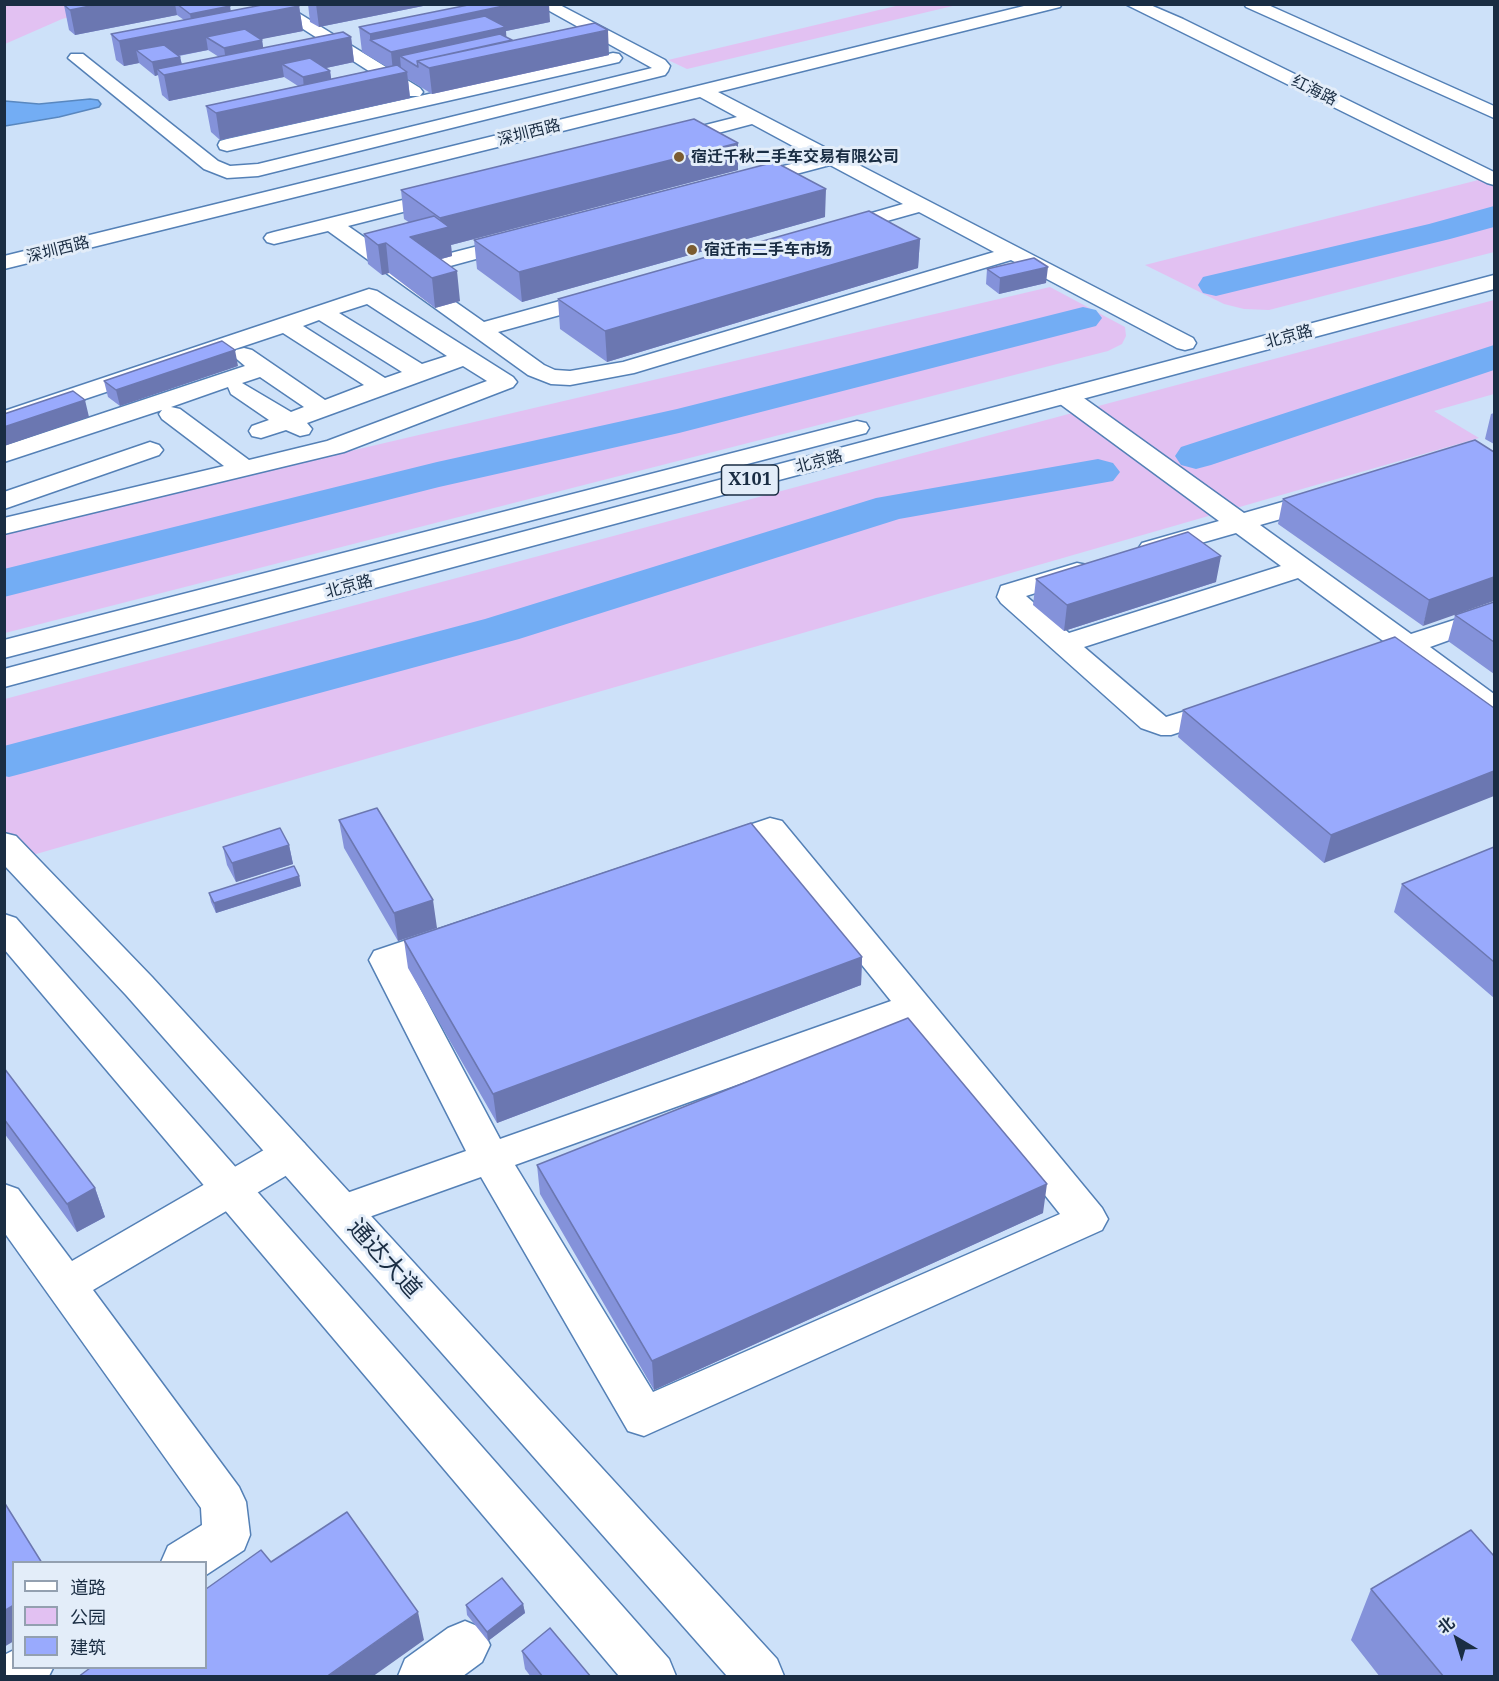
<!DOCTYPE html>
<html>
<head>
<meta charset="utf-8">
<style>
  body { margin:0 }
  #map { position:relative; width:1499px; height:1681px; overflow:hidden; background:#cde1f9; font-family:"Noto Serif","Noto Sans SC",serif }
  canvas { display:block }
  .frame { position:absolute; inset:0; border:6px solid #1a2d43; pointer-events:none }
  .legend { position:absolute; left:12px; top:1561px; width:195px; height:108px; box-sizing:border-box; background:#e3edf9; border:2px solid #93a0b0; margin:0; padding:8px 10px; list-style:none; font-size:18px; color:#1a2d43 }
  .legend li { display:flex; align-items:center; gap:12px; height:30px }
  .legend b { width:30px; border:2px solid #93a0b0 }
  .north { position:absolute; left:1427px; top:1609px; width:60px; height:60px; -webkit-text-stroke:4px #e3edf9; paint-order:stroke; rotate:322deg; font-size:16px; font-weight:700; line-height:24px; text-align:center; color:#1a2d43 }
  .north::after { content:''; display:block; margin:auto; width:21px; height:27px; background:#1a2d43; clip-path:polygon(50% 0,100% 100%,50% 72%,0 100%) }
</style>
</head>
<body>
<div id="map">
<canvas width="1499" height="1681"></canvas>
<div class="frame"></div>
<ul class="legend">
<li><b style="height:8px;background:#fff"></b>道路</li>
<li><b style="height:16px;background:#e2c1f2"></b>公园</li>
<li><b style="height:16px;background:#99aafd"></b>建筑</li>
</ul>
<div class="north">北</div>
</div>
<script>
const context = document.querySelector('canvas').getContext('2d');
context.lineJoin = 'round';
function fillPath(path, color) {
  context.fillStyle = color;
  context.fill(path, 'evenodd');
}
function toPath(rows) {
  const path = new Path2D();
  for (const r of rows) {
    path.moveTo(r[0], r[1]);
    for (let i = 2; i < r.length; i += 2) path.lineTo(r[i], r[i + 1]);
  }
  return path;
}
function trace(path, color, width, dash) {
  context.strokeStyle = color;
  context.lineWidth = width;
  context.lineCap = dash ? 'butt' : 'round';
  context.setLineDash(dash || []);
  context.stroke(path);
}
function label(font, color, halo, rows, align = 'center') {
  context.font = font + ' "Noto Serif","Noto Sans SC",serif';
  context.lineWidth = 6;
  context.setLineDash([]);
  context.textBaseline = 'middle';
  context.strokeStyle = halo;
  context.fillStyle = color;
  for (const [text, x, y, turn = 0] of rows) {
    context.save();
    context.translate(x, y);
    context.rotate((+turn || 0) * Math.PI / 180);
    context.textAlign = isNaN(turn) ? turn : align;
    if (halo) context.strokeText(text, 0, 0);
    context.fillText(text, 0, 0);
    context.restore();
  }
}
fillPath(toPath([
  [4,5,111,5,62,19,5,44],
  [900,5,957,5,687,69,668,60],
  [1494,176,1494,252,1269,310,1244,309,1224,304,1145,265],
  [1050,287,1125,327,1126,336,1122,344,1108,351,5,633,5,532],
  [1494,300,1494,394,1434,411,1479,438,5,863,5,699]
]), '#e2c1f2');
const water = toPath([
  [90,99,98,100,101,104,99,107,59,117,5,126,5,101,39,104,90,99]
]);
fillPath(water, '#73adf4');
trace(water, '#5887bf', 1.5);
fillPath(toPath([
  [1494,206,1494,227,1450,239,1216,296,1203,293,1198,285,1203,277,1429,224,1494,206],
  [1083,307,1096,310,1102,318,1096,326,679,433,439,487,4,597,4,569,437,462,677,409,1083,307],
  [1494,345,1494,370,1211,465,1196,469,1181,465,1175,456,1181,447,1494,345],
  [1098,459,1113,463,1120,472,1113,481,899,519,519,639,28,772,9,777,4,776,4,746,485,619,876,498,1098,459]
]), '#73adf4');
const minor = toPath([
  [264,4,284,4,420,88,423,92,420,96,408,96,264,4],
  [537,4,558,4,665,60,670,66,668,71,665,75,258,176,227,178,204,169,68,58,71,54,83,54,218,161,230,166,258,164,652,68,537,4],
  [1032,4,1062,4,1060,7,718,92,1193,338,1196,343,1193,348,1185,350,1177,348,1011,260,634,373,570,385,551,384,528,375,328,231,274,244,267,242,264,238,267,234,274,232,447,189,454,191,457,195,454,199,348,226,404,265,517,236,524,238,527,242,524,246,417,275,484,322,603,289,611,291,614,296,611,301,498,332,544,365,555,370,570,371,623,362,994,252,919,212,837,235,830,233,827,229,830,225,903,204,830,165,747,187,740,185,737,181,740,177,815,158,752,124,669,146,662,144,660,140,662,136,737,117,700,97,4,269,4,256,1032,4],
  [1125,4,1148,4,1183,19,1494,172,1494,185,1487,183,1125,4],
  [1244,4,1266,4,1494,106,1494,118,1246,7,1244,4],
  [613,53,619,54,622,58,619,62,227,151,220,149,218,145,220,141,227,139,613,53],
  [369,289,377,291,513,377,517,382,513,387,344,452,4,534,4,518,224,466,162,419,159,414,162,410,4,462,4,446,245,366,232,355,236,350,244,348,252,350,325,400,364,385,283,333,4,426,4,411,369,289],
  [367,304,447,356,422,364,339,313,367,304],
  [319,320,402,372,385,378,303,326,319,320],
  [463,366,487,381,327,441,249,460,180,409,171,407,228,387,231,394,269,420,252,426,249,431,252,436,261,438,286,430,300,436,309,434,312,429,307,423,463,366],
  [260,377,304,407,291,412,242,383,260,377],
  [1065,389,1074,391,1244,513,1324,490,1333,492,1337,498,1333,504,1260,525,1411,634,1494,607,1494,624,1430,647,1494,694,1494,717,1483,714,1404,656,1366,669,1356,666,1351,660,1356,654,1386,643,1298,578,1084,647,1166,717,1224,699,1235,702,1239,708,1235,714,1171,735,1161,735,1141,728,1001,603,997,597,1001,586,1077,563,1087,565,1091,571,1087,577,1026,596,1069,633,1281,566,1236,533,1152,557,1142,555,1138,549,1142,543,1219,521,1056,401,1053,396,1056,391,1065,389],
  [150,442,159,445,163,450,159,455,4,509,4,492,150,442],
  [770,818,782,821,1102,1208,1108,1219,1102,1230,644,1436,628,1431,481,1177,341,1227,327,1222,321,1211,327,1200,466,1151,369,960,374,951,770,818],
  [763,842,891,1001,500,1139,408,966,763,842],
  [908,1023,1060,1214,653,1392,515,1165,908,1023],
  [290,1139,304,1143,310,1154,304,1165,93,1290,239,1487,246,1502,250,1535,244,1550,206,1575,206,1562,161,1562,168,1546,202,1525,201,1508,4,1232,4,1184,18,1189,72,1261,276,1143,290,1139],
  [465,1621,482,1628,490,1645,482,1662,463,1676,398,1676,405,1659,448,1628,465,1621],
  [14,1650,14,1668,53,1668,49,1676,4,1676,4,1655,14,1650]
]);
const major = toPath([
  [1494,275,1494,289,4,687,4,669,1494,275],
  [857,421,866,423,869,428,866,433,4,658,4,640,857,421],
  [4,833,16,836,152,977,777,1659,784,1676,727,1676,126,995,4,865,4,833],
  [4,914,16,918,669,1659,676,1676,619,1676,4,949,4,914]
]);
trace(minor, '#5480b6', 3);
trace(major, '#5480b6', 3);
fillPath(minor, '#fff');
fillPath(major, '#fff');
fillPath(toPath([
  [69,4,234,4,229,6,230,11,299,6,303,31,260,39,262,40,263,48,351,37,354,62,326,68,330,71,331,79,387,67,362,52,359,27,550,22,506,31,506,37,512,40,609,55,432,94,408,79,410,98,220,140,211,132,206,106,298,86,284,77,169,101,162,95,158,75,155,76,139,63,124,66,116,60,111,34,184,20,177,15,75,35,69,30,64,5],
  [208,50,219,57,182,64,180,57,179,56],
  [308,4,433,4,319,27,310,22],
  [738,143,738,170,451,245,452,256,441,259,460,301,435,308,389,273,382,275,368,264,364,234,410,223,404,219,401,190],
  [825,217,522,302,477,269,474,240],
  [920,239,918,268,607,362,560,329,558,299],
  [987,269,1046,283,999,294,986,284],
  [238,366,120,406,108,397,104,381],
  [1494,413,1494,444,1485,439,1491,414],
  [1475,440,1423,626,1278,524,1283,499],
  [1036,579,1216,582,1064,631,1033,605],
  [1494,602,1494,674,1448,641,1455,615],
  [1494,708,1324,863,1178,737,1183,710],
  [339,820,437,928,398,941,344,848],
  [289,845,293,864,236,882,227,865,223,847],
  [1494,847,1494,998,1394,912,1402,884],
  [299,876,301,886,216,913,211,902,209,893],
  [404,940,862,957,861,985,497,1123,408,968],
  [4,1068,95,1188,105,1217,77,1232,4,1133],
  [537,1165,1043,1213,654,1390,540,1194],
  [1371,1589,1494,1677,1380,1677,1351,1640],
  [523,1604,525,1613,488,1641,467,1615,466,1605],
  [522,1651,591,1677,531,1677,525,1669]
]), '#8492da');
fillPath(toPath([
  [100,4,175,4,177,15,75,35,70,10],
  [316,4,433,4,319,27],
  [513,4,549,4,550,22,506,31,507,46,417,61,400,56,401,69,393,71,391,52,370,40,370,34],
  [230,6,232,19,192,26,190,14],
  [299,6,303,31,222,47,206,37,208,50,150,61,136,50,139,63,124,66,119,41],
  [608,30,609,55,432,94,429,68],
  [351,37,354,62,298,74,282,64,284,77,169,101,164,75],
  [262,40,264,53,226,61,224,48],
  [180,57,183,70,157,69,158,75,155,76,152,62],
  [330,71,332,84,304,90,303,77],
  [407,72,410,98,220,140,216,113],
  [738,143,738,170,451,245,452,256,416,266,410,237,441,229,440,218],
  [826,189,825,217,522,302,519,272],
  [920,239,918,268,607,362,605,331],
  [386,243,389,273,382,275,378,245],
  [1048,267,1046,283,999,294,1000,278],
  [457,271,460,301,435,308,432,278],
  [235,350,238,366,120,406,116,390],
  [85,400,89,417,4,446,4,427],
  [1221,556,1216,582,1064,631,1067,605],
  [1494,577,1494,601,1423,626,1429,600],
  [1494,771,1494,796,1324,863,1331,835],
  [289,845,293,864,236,882,232,863],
  [299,876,301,886,216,913,214,903],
  [433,900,437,928,398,941,394,913],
  [862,957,861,985,497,1123,493,1094],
  [1047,1184,1043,1213,654,1390,652,1361],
  [95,1188,105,1217,77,1232,67,1204],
  [523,1604,525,1613,488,1641,487,1632],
  [14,1605,14,1641,4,1647,4,1611],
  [418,1612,424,1640,372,1677,326,1677]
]), '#6b77b1');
const building = toPath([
  [69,4,100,4,70,10,64,5,69,4],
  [177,4,227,4,230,6,190,14,177,4],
  [267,4,297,4,299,6,119,41,111,34,267,4],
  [473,4,513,4,370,34,359,27,473,4],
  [485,16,506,27,391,52,370,40,485,16],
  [595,23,608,30,429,68,417,61,595,23],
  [245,29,262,40,224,48,206,37,245,29],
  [343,32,351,37,164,75,157,69,343,32],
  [500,34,512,40,417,61,418,67,400,56,500,34],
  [164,45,180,57,152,62,136,50,164,45],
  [310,58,330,71,303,77,282,64,310,58],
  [397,65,407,72,216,113,206,106,397,65],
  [694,119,738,143,440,218,401,190,694,119],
  [775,162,826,189,519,272,474,240,775,162],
  [869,211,920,239,605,331,558,299,869,211],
  [434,216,449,227,410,237,457,271,432,278,386,243,378,245,364,234,434,216],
  [1034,258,1048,267,1000,278,987,269,1034,258],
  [222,341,235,350,116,390,104,381,222,341],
  [73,391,85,400,4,427,4,414,73,391],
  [1475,440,1494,452,1494,577,1429,600,1283,499,1475,440],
  [1188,532,1221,556,1067,605,1036,579,1188,532],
  [1494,602,1494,642,1455,615,1494,602],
  [1395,637,1494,708,1494,771,1331,835,1183,710,1395,637],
  [377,808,433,900,394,913,339,820,377,808],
  [751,823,862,957,493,1094,404,940,751,823],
  [280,828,289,845,232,863,223,847,280,828],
  [1494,847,1494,962,1402,884,1494,847],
  [294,866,299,876,214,903,209,893,294,866],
  [908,1018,1047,1184,652,1361,537,1165,908,1018],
  [4,1068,95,1188,67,1204,4,1119,4,1068],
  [4,1502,42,1563,14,1563,14,1605,4,1611,4,1502],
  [347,1512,418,1612,326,1677,78,1677,90,1668,206,1668,206,1589,261,1550,271,1562,347,1512],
  [1471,1530,1494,1556,1494,1677,1444,1677,1371,1589,1471,1530],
  [502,1578,523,1604,487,1632,466,1605,502,1578],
  [550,1628,591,1677,543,1677,522,1651,550,1628]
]);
fillPath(building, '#99aafd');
trace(building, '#6b77b1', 1.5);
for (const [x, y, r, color] of [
  [679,157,6,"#7b5c31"],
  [692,250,6,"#7b5c31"]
]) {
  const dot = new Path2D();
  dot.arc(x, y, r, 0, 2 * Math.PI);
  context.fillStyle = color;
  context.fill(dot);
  trace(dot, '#e3edf9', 2);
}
label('16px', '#1a2d43', '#e3edf9', [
  ["红海路",1314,91,26],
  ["深圳西路",529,133,-14],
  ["深圳西路",58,250,-14],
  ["北京路",1289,337,-15],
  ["北京路",819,462,-15],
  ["北京路",349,587,-15]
]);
label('bold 16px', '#1a2d43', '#e3edf9', [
  ["宿迁千秋二手车交易有限公司",691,157],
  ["宿迁市二手车市场",704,250]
], 'left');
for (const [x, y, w] of [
  [750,480,57]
]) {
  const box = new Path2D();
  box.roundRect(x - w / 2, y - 15, w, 30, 4.5);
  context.fillStyle = '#e3edf9';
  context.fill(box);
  trace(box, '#1a2d43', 1.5);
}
label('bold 18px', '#1a2d43', null, [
  ["X101",750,480]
]);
label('24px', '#1a2d43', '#e3edf9', [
  ["通达大道",384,1259,48]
]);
</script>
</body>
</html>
